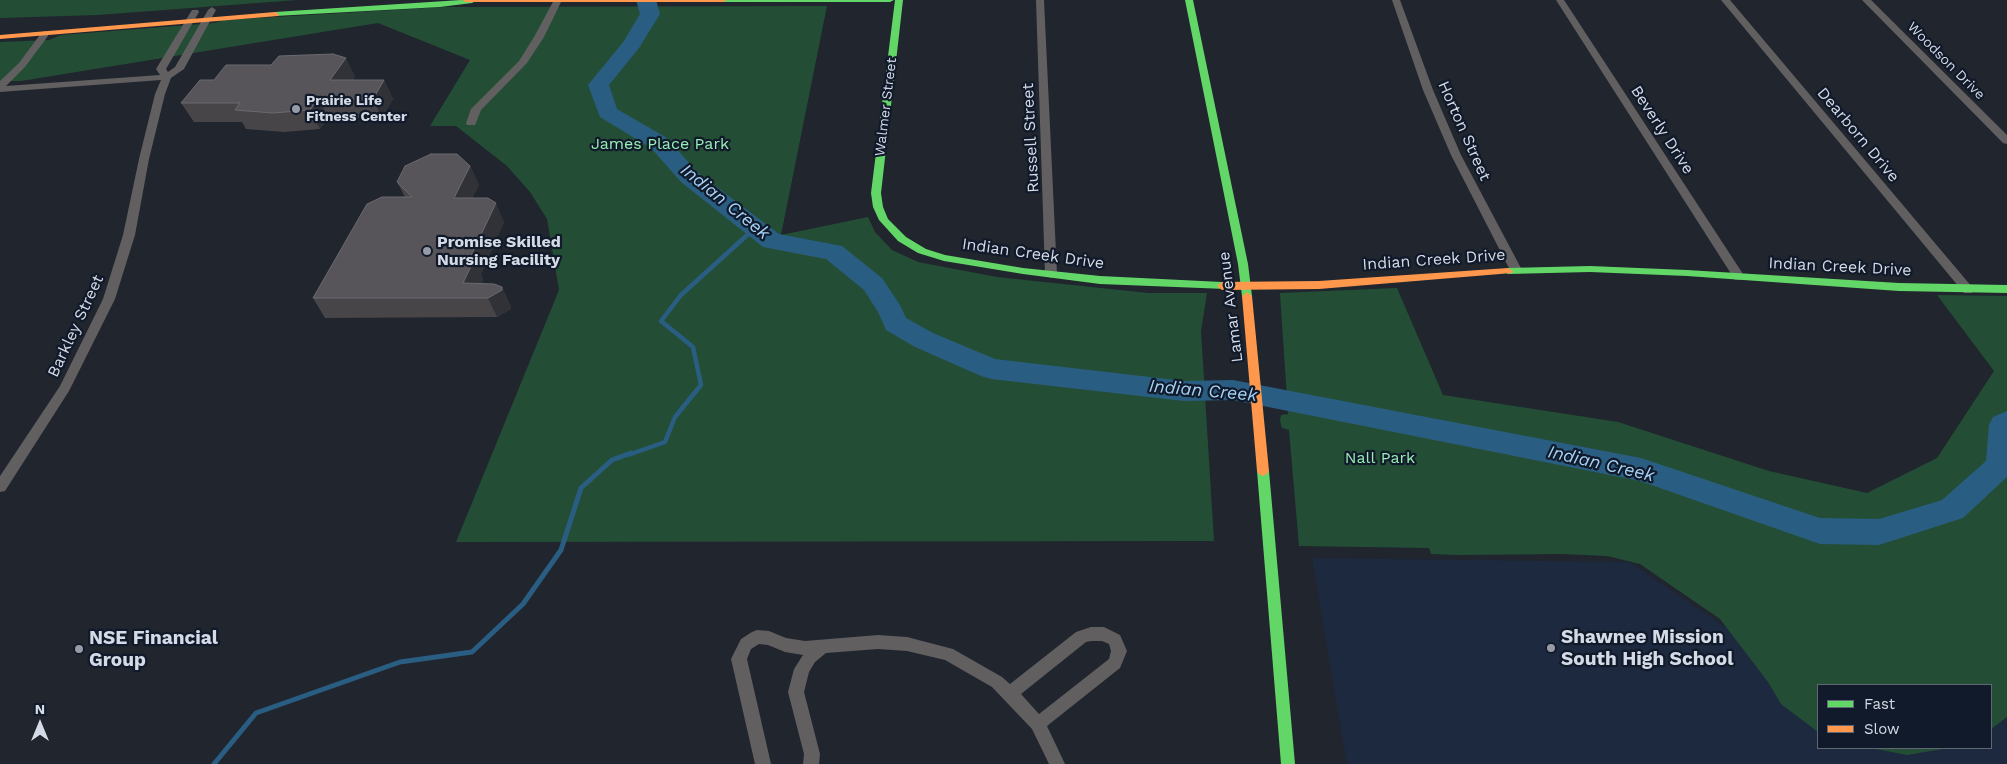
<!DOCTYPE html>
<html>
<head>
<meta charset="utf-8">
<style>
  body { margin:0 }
  #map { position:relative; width:2007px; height:764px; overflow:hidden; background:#20252e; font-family:"Work Sans",sans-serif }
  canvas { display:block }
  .legend { position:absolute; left:1817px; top:684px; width:175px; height:65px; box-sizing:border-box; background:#111a2a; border:1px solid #5f6775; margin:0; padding:6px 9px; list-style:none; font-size:15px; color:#d5dbe6 }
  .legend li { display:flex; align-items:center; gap:10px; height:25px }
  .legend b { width:25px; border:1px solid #5f6775 }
  .north { position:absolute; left:15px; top:699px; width:50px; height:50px; -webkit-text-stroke:4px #111a2a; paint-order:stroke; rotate:0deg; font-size:14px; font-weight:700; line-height:20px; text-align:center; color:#d5dbe6 }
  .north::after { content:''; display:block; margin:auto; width:18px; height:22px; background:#d5dbe6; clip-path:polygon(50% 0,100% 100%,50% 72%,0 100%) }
</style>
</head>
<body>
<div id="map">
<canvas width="2007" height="764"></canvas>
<ul class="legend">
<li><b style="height:6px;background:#63d668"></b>Fast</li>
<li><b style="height:6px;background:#ff974d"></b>Slow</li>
</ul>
<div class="north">N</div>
</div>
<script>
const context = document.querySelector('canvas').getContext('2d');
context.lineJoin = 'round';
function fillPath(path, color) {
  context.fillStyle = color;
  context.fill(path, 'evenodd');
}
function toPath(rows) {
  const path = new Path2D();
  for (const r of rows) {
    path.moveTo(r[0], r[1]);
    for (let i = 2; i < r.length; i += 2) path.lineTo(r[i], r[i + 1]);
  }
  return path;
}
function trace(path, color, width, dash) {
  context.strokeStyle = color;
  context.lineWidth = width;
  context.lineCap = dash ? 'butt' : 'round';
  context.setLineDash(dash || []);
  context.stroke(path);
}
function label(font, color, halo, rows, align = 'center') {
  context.font = font + ' "Work Sans",sans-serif';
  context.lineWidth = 4.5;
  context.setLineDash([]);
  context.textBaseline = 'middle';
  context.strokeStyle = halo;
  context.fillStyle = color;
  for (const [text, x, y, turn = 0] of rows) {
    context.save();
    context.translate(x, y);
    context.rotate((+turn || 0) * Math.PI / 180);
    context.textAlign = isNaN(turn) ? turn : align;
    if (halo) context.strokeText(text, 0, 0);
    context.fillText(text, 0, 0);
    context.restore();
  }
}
fillPath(toPath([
  [1312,558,1629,562,1724,626,1824,669,2007,669,2007,764,1347,764],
  [1818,685,1991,685,1991,748,1818,748]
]), '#1d293e');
fillPath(toPath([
  [0,0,297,0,98,15,0,18],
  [827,6,781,235,868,217,875,232,892,250,918,262,997,277,1148,293,1207,293,1201,331,1214,541,456,542,559,290,547,219,530,192,507,166,456,126,430,126,470,60,378,23,21,81,0,81,0,42,49,40,61,35,214,23,224,20,445,7],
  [1397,288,1443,395,1618,422,1769,471,1867,493,1937,458,1994,371,1937,295,2007,296,2007,717,1991,729,1991,685,1818,685,1818,732,1781,704,1768,682,1720,619,1640,564,1607,556,1562,554,1458,555,1431,554,1429,548,1299,546,1289,430,1282,428,1280,421,1281,415,1288,414,1280,293],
  [1871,748,1949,748,1907,755]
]), '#234e35');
trace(toPath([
  [628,455,665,442,675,417,701,385,693,347,661,321,681,295,755,228]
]), '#2a5d82', 4.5);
trace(toPath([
  [214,764,256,713,400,662,472,652,523,604,561,550,581,488,612,460,631,453]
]), '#2a5d82', 5);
fillPath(toPath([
  [636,0,656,0,660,14,639,48,609,85,617,109,667,138,697,172,779,234,842,246,882,278,900,305,906,318,933,333,995,359,1184,381,1233,380,1641,458,1820,518,1879,519,1942,500,1986,461,1989,425,1993,417,2007,411,2007,477,1963,518,1879,545,1820,544,1640,481,1233,400,1184,401,991,379,981,376,915,347,886,330,878,312,864,290,826,259,763,247,681,182,651,148,600,117,588,85,624,41,640,14,636,0]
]), '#2a5d82');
fillPath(toPath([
  [554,0,562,0,544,37,527,63,481,110,475,125,467,125,466,123,471,109,519,61,534,37,554,0],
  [1036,0,1044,0,1057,274,1051,278,1045,274,1036,0],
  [1392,0,1400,0,1433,90,1461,155,1522,270,1520,273,1516,274,1510,270,1451,155,1423,90,1392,0],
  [1556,0,1564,0,1743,274,1745,277,1743,280,1735,280,1556,0],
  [1721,0,1730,0,1972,287,1974,290,1972,293,1964,293,1721,0],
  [1862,0,1871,0,2007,135,2007,144,2003,143,1862,0],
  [212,7,216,10,184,69,171,78,165,94,149,159,135,235,115,299,69,391,5,491,0,492,0,476,60,386,103,299,123,235,139,159,155,94,161,80,0,92,0,81,19,63,42,32,45,31,48,32,48,36,25,67,6,86,160,75,156,69,192,10,198,10,199,12,166,69,168,72,175,67,208,10,212,7],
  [1091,627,1104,627,1120,635,1127,651,1120,668,1047,726,1065,764,1049,764,1032,729,992,687,945,660,907,651,878,649,826,653,815,662,809,672,804,692,820,754,819,764,803,764,804,754,788,692,794,669,803,655,785,652,768,645,759,644,751,649,747,659,771,764,755,764,731,659,741,639,752,632,757,630,769,631,786,638,805,641,878,635,907,637,953,649,1002,677,1010,684,1076,632,1091,627],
  [1091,641,1102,641,1109,644,1111,651,1109,659,1039,714,1021,694,1086,642,1091,641]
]), '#615f60');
fillPath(toPath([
  [461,0,476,1,472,3,440,7,275,16,271,14,275,12,461,0],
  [719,0,894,0,890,2,723,2,719,0],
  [895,0,903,0,881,193,883,207,888,219,906,237,926,249,945,255,1023,268,1100,276,1222,282,1227,286,1226,289,1100,284,1023,274,944,261,918,253,898,241,879,220,873,207,871,193,895,0],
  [1185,0,1193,0,1248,264,1252,296,1247,300,1242,296,1238,264,1185,0],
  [1590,266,1687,270,1899,283,2007,285,2007,293,1899,291,1687,276,1590,272,1508,274,1503,271,1508,268,1590,266],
  [1263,466,1267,468,1269,471,1295,764,1281,764,1257,471,1259,468,1263,466]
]), '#63d668');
fillPath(toPath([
  [462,0,727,0,723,2,466,2,462,0],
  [275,12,279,14,278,16,0,39,0,35,275,12],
  [1508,268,1513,271,1512,273,1319,289,1222,290,1217,286,1222,282,1319,281,1508,268],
  [1247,292,1252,296,1269,471,1267,474,1263,476,1259,474,1257,471,1242,296,1247,292]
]), '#ff974d');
fillPath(toPath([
  [355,76,353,80,384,80,393,99,382,118,328,118,320,129,284,132,246,129,242,122,194,122,181,103,214,80],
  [470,166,479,185,472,198,504,222,481,274,483,280,481,284,502,287,511,307,511,309,497,317,325,318,313,298,405,197,397,182]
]), '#484549');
fillPath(toPath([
  [346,58,355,76,340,99,330,80],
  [384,80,393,99,382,118,373,99],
  [318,99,328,118,320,129,310,110],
  [470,166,479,185,463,217,454,198],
  [496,203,504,222,481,274,483,280,475,298,463,283,469,260],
  [502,287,511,307,511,309,497,317,488,298]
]), '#313237');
const building = toPath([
  [333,54,346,58,330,80,384,80,373,99,318,99,310,110,273,113,235,110,240,103,181,103,200,80,214,80,226,65,271,65,279,56,333,54],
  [431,154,457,154,470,166,454,198,488,198,496,203,469,260,474,260,463,283,494,284,502,287,502,290,488,298,313,298,367,204,382,197,412,197,397,182,405,166,431,154]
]);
fillPath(building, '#57555a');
trace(building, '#6b6a70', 1);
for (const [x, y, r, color] of [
  [296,109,5,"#969ba6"],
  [427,251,5,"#969ba6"],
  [1551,648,5,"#969ba6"],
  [79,649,5,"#969ba6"]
]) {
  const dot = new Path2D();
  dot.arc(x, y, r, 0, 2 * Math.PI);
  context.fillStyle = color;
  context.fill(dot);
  trace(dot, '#111a2a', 2);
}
label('14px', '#d5dbe6', '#111a2a', [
  ["Woodson Drive",1946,61,45],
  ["Walmer Street",886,107,-83]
]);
label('bold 14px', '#d5dbe6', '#111a2a', [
  ["Prairie Life",306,101],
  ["Fitness Center",306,117]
], 'left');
label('16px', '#d5dbe6', '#111a2a', [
  ["Beverly Drive",1662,130,57],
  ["Horton Street",1464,131,66],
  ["Dearborn Drive",1858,135,50],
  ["Russell Street",1031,138,-93],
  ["Indian Creek Drive",1033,254,8],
  ["Indian Creek Drive",1434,260,-4],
  ["Indian Creek Drive",1840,267,3],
  ["Lamar Avenue",1231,307,-97],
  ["Barkley Street",76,326,-65]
]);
label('16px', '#98eeb4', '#111a2a', [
  ["James Place Park",660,144],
  ["Nall Park",1380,458]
]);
label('bold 16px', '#d5dbe6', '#111a2a', [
  ["Promise Skilled",437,242],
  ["Nursing Facility",437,260]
], 'left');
label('italic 18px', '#a5d2f7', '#111a2a', [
  ["Indian Creek",725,202,39],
  ["Indian Creek",1203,391,5],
  ["Indian Creek",1601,464,13]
]);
label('bold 19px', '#d5dbe6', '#111a2a', [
  ["Shawnee Mission",1561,637],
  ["South High School",1561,659],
  ["NSE Financial",89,638],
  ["Group",89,660]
], 'left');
</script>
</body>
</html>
